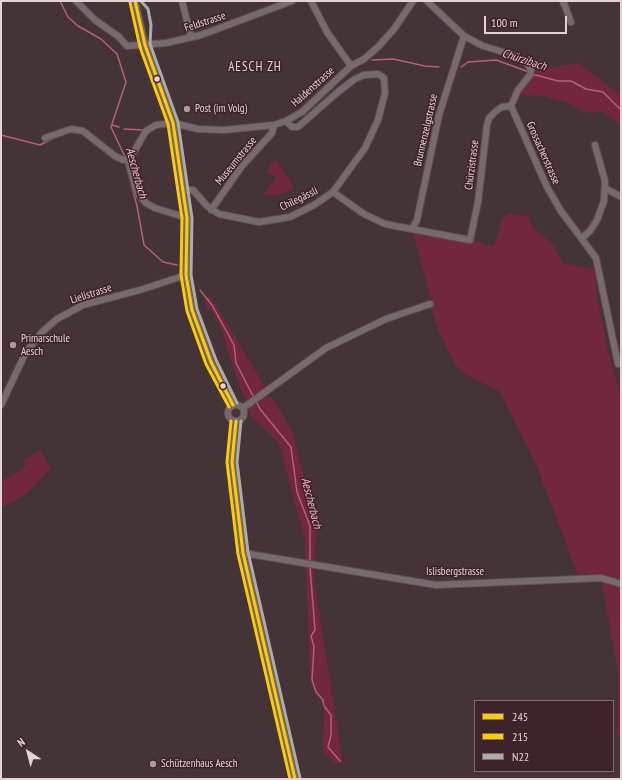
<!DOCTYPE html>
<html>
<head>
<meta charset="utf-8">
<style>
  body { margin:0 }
  #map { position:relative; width:622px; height:780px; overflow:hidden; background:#443337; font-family:"PT Sans Narrow",sans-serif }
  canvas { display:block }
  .frame { position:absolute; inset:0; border:2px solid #e5d2d5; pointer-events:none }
  .legend { position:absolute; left:474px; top:700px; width:140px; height:72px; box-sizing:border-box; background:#3f2329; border:1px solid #81696e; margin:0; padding:5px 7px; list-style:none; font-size:12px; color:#e5d2d5 }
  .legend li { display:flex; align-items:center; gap:8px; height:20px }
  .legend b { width:20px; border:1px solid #81696e }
  .north { position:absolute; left:8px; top:732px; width:40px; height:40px; -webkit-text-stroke:3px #3f2329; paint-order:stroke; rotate:324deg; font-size:11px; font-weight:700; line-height:16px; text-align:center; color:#e5d2d5 }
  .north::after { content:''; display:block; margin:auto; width:14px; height:18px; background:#e5d2d5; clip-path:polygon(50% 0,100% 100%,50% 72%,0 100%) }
  .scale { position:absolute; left:484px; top:16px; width:83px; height:18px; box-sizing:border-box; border:2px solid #e5d2d5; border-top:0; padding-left:5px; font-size:12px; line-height:14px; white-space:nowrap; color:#e5d2d5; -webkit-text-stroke:3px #3f2329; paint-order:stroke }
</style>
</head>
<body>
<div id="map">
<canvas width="622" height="780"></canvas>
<div class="frame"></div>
<ul class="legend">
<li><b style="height:5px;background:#fc0"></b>245</li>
<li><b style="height:5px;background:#fc0"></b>215</li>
<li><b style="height:5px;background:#acacac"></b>N22</li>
</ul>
<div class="north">N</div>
<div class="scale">100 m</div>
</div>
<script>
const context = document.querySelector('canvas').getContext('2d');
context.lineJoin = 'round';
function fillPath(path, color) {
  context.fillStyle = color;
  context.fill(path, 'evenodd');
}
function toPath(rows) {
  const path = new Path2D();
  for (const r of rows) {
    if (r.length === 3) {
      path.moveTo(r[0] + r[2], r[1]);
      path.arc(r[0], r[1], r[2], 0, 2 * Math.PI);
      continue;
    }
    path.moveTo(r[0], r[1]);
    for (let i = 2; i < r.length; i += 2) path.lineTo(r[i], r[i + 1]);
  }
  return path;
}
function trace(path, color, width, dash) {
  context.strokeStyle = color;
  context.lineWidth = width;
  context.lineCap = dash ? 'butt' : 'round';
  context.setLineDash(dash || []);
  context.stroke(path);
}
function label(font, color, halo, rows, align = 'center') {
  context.font = font + ' "PT Sans Narrow",sans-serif';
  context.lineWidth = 3;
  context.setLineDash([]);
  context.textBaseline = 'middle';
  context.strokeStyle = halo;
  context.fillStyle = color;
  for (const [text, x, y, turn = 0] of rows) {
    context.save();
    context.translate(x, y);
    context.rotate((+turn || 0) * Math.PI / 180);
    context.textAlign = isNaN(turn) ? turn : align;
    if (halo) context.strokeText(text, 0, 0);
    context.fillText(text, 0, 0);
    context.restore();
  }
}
fillPath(toPath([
  [579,63,621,96,621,125,602,111,583,113,572,104,544,96,519,95,524,83,539,69],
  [277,161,295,189,274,196,273,194,263,196,276,177,267,172,272,162],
  [509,213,529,217,529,221,533,227,554,246,563,263,595,269,597,297,608,351,621,397,621,735,617,736,618,673,601,578,579,578,536,464,500,392,460,371,453,360,437,327,431,308,433,306,413,233,417,229,463,237,494,247,502,219],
  [210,296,292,431,317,528,313,574,343,764,336,763,323,752,324,707,310,677,305,541,279,443,251,416,226,346,223,332,212,310,209,311,204,300],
  [39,450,51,468,27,493,1,508,1,479,4,480,14,473,16,474,26,465,23,461]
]), '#72283c');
trace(toPath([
  [60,1,68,17,78,26,101,39,117,54,126,82,111,127,125,157],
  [372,60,393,59,425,66,439,67],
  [461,67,468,62,496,60,529,72],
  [532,74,558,81,571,81,586,89,603,92,621,110],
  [112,125,119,127],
  [124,129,142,130],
  [1,135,40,145,56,137],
  [125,161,137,206,144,245,163,262,177,265],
  [200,290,212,305,234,345,236,363,254,398],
  [256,401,260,409,291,447,297,492,310,526,310,563],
  [310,567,315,630,311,636,314,647,312,680,316,692,323,700,324,706,331,715,331,735,328,747,340,761]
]), '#b76073', 1.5);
const minor = toPath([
  [76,1,95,20,118,36,127,46,166,43,201,35,292,1],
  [135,1,145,45,173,123,187,218,186,275,192,310,211,362,233,405],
  [182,1,191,37],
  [311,1,327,32,351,66],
  [427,1,464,36,483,46,513,55,528,64,531,71,530,75,518,90,511,106,547,187,561,211,596,258,618,364],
  [563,1,571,22],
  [286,121,292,127,298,127,339,91,355,79,364,75,378,74,384,78,385,93,378,120,365,148,333,192],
  [45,138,71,129,83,131,115,156,123,160,128,159,132,155,146,131,156,125,173,123,198,129,224,130,274,125,286,121,302,112,351,66,364,59,378,47,394,29,413,1],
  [128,159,135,187,138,194,146,203,155,208,187,218],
  [605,188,621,197],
  [184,190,193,190,207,206,219,214,259,222,290,217,314,205,333,192,364,214,385,224,470,240,478,202,487,125,489,118,496,111,502,107,511,106],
  [211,210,242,166,272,133,274,125],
  [412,229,417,220,439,115,464,36],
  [582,238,590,231,597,220,604,201,605,181,595,145],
  [236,413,8],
  [1,405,26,352,42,332,57,319,83,305,140,290,186,275],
  [243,408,326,348,386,319,430,304],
  [236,421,232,462,243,553,295,779],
  [243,553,436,585,601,578,621,584]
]);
trace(minor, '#5e5053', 8);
trace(minor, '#776a6d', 6);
trace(toPath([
  [135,1,145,45,173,123,187,218,186,275,192,310,211,362,233,405],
  [236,421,232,462,243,553,295,779]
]), '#fc0', 3);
trace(toPath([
  [130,2,140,47,168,124,182,218,181,275,187,311,206,364,229,407],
  [231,421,227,462,238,554,290,779]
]), '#fc0', 3);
trace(toPath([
  [141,1,148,9,151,25,150,44,178,122,192,218,191,275,197,309,216,360,237,403],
  [241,421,237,462,248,552,300,778]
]), '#acacac', 3);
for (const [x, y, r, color] of [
  [157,79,3.5,"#e5d2d5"],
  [187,109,4,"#ad9a9e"],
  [13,345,4,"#ad9a9e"],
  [223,386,3.5,"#e5d2d5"],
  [153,764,4,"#ad9a9e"]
]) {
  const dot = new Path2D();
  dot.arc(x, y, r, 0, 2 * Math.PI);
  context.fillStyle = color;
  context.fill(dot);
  trace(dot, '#3f2329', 1.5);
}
label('11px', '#e5d2d5', '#3f2329', [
  ["Feldstrasse",205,22,-18],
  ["Haldenstrasse",313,87,-42],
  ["Brunnenzelgstrasse",426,130,-77],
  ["Grossacherstrasse",543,153,66],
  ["Museumstrasse",236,161,-51],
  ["Chürzistrasse",472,165,-83],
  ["Chilegässli",299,199,-26],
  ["Lielistrasse",91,294,-18],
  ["Islisbergstrasse",455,572]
]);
label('11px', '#e5d2d5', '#3f2329', [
  ["Post (im Volg)",195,109],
  ["Primarschule",21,339],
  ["Aesch",21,352],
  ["Schützenhaus Aesch",161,764]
], 'left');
label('italic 12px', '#f1bdc5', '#3f2329', [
  ["Chürzibach",524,60,18],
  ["Aescherbach",136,173,75],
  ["Aescherbach",311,503,76]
]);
context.letterSpacing = '1px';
label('13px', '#e5d2d5', '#3f2329', [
  ["AESCH ZH",255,67]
]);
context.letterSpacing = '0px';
</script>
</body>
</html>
